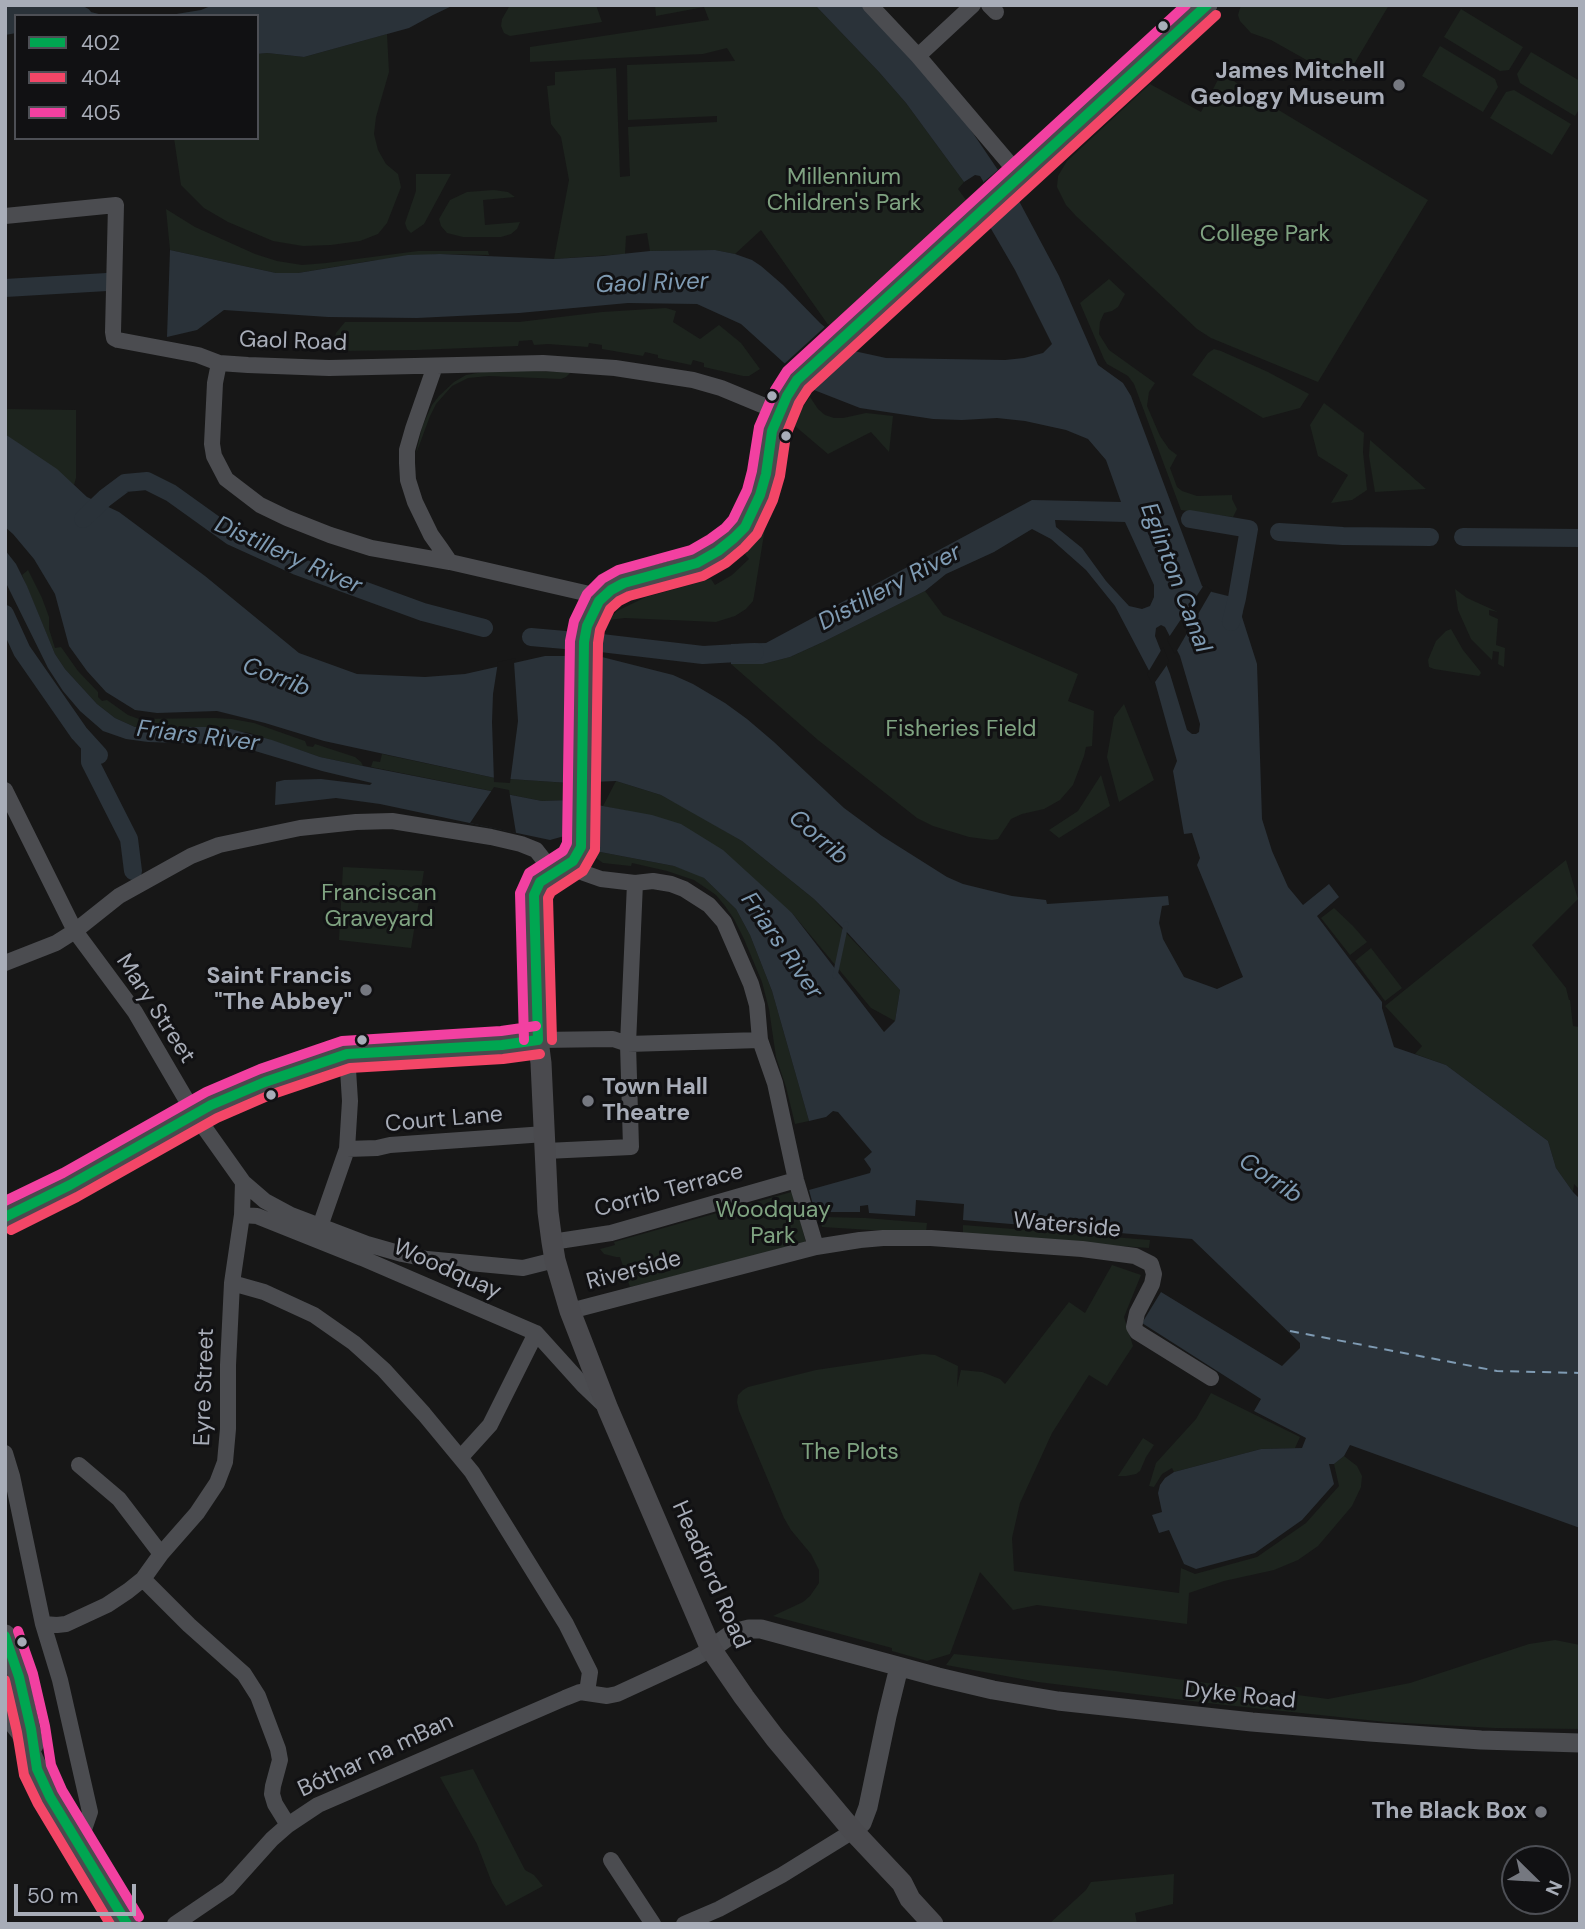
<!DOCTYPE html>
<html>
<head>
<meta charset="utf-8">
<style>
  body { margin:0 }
  #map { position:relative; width:1585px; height:1929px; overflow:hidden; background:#171717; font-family:"DM Sans",sans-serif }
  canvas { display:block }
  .frame { position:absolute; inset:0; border:7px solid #a8adb8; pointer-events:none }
  .legend { position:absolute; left:14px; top:14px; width:245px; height:126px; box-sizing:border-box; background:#111113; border:2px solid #4d4f55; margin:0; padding:9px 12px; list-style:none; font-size:21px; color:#a8adb8 }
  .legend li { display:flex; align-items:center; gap:14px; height:35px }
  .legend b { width:35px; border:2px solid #4d4f55 }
  .north { position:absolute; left:1501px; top:1845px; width:70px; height:70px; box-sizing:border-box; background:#111113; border:2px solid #4d4f55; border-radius:50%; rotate:114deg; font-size:19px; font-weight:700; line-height:28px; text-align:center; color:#a8adb8 }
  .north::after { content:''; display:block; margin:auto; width:24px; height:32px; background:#757880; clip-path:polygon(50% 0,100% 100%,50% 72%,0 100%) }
  .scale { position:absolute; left:14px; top:1884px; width:122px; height:32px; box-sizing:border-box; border:4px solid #a8adb8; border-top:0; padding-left:9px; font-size:21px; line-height:24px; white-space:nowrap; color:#a8adb8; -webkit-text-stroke:5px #111113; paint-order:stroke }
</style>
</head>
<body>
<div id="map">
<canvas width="1585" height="1929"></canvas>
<div class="frame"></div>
<ul class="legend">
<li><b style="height:9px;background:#00a651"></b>402</li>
<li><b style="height:9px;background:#f34667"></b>404</li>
<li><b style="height:9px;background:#f240a1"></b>405</li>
</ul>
<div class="north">N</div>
<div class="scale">50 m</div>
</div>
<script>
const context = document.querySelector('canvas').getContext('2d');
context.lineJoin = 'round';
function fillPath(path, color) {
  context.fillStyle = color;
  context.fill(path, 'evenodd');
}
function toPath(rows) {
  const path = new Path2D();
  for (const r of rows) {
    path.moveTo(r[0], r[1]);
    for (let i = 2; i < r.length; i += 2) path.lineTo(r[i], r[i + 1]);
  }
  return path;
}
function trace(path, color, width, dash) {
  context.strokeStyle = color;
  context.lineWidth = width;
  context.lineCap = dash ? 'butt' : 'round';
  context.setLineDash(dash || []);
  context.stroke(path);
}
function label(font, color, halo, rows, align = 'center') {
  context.font = font + ' "DM Sans",sans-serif';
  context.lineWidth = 6;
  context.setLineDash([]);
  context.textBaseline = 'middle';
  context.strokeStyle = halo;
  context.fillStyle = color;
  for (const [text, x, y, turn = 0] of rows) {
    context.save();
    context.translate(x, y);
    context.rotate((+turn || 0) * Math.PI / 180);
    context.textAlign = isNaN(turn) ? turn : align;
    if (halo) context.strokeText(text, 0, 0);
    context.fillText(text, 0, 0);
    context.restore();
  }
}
fillPath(toPath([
  [510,5,596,5,602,22,510,36,504,33,501,26,502,19],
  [655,5,815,5,879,72,906,103,964,182,958,189,966,200,829,326,761,230,735,254,715,250,650,251,647,233,626,236,625,254,554,259,569,180,561,137,551,124,547,86,555,85,555,72,616,68,620,177,630,176,628,127,717,122,717,116,628,120,627,65,735,61,727,48,703,54,530,62,530,47,709,20,704,7,656,16],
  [1241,5,1389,5,1344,81,1271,40,1251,33,1240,21,1238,15],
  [1461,9,1523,47,1509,70,1500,71,1444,37],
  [387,34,389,72,376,117,374,134,378,150,386,164,398,174,401,187,387,223,378,234,360,241,331,245,303,246,273,241,228,222,204,208,181,185,174,138,257,138,257,54,267,53,304,57],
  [1440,46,1495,79,1498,87,1483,112,1422,76],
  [1531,52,1580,81,1580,108,1575,116,1520,83,1517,74],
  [1222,72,1247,91,1428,200,1318,382,1211,338,1197,329,1076,216,1066,205,1057,187,1058,176,1067,161,1150,84,1201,112],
  [1514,90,1571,124,1552,155,1490,118,1506,92],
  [416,174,451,174,424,224,411,233,407,229,405,223,416,191],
  [494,190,508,192,515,197,483,200,485,225,520,222,517,229,511,234,501,237,463,237,447,233,441,226,439,219,450,200,467,192],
  [166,209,195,227,255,254,277,261,302,265,326,263,418,251,488,251,489,255,440,254,370,261,298,273,276,273,170,250],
  [1109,279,1125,294,1118,307,1112,311,1104,313,1100,322,1099,334,1109,350,1155,383,1149,392,1147,406,1160,436,1169,449,1177,455,1170,468,1177,487,1182,491,1197,496,1232,495,1232,499,1237,509,1233,517,1181,510,1134,384,1128,376,1107,364,1104,359,1080,303],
  [666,308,676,311,673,322,700,339,719,325,741,343,760,369,749,376,743,376,704,367,704,363,693,360,691,365,658,358,658,355,645,352,643,356,602,349,602,345,589,343,588,347,548,344,534,345,532,340,519,341,518,346,416,350,332,351,336,333,345,322,519,322,602,312],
  [1214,349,1221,351,1268,372,1309,394,1300,408,1263,418,1192,375,1208,353],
  [494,370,571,372,566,377,561,379,489,376,468,378,452,386,436,404,430,416,416,454,422,427,432,405,439,396,454,382,466,375],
  [810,397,818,409,825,415,834,418,843,418,866,413,893,416,889,452,871,432,828,454,795,426,802,408],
  [1324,403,1364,433,1363,452,1367,490,1352,500,1331,503,1348,475,1318,456,1310,425],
  [5,409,76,410,76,478,74,485,5,434],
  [1370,440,1409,474,1426,489,1375,492,1369,456],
  [765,528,754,596,753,601,746,609,735,616,716,622,625,618,608,620,617,611,646,597,711,579,715,585,732,575,749,559,744,553],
  [28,570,42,598,49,617,49,629,55,648,61,647,78,671,98,692,98,697,102,701,107,700,128,715,139,719,215,718,232,719,254,723,305,741,307,746,313,747,315,744,355,757,361,762,363,766,320,757,250,733,209,727,135,727,115,718,97,704,65,669,55,654,22,575],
  [1455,589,1467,598,1498,612,1489,610,1489,615,1498,619,1496,645,1505,648,1504,667,1498,664,1499,652,1493,651,1492,660,1471,639,1458,610],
  [925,591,943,615,1078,674,1068,701,1094,711,1092,746,1086,747,1084,756,1073,785,1060,800,1044,809,1022,814,1011,819,998,839,992,840,969,837,933,826,917,818,818,740,731,664,763,664,790,657,823,642],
  [1451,629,1463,650,1480,671,1481,673,1479,676,1434,669,1429,667,1428,660,1436,641,1446,631],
  [1124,704,1154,780,1119,802,1107,757,1114,717],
  [382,754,495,778,569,783,569,800,542,801,371,767,373,761,380,762],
  [1101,775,1110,806,1059,838,1049,830,1078,811],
  [616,781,661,795,695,813,742,841,814,899,900,990,895,1021,871,1008,792,913,627,811,603,806],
  [595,851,674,866,692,872,704,878,736,909,750,935,772,991,809,1121,795,1124,786,1087,776,1057,769,1009,762,982,744,939,734,919,725,906,716,895,694,880,667,871,632,863,631,866,603,863,596,858],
  [1566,860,1578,899,1532,945,1566,988,1569,1000,1570,1000,1573,1026,1579,1027,1580,1190,1574,1184,1573,1192,1556,1168,1548,1141,1446,1065,1415,1054,1422,1046,1385,1006],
  [343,867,424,871,411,948,339,940],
  [1334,908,1353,926,1367,942,1350,955,1321,918],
  [1371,948,1402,988,1385,1001,1355,961],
  [795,1191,793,1193,806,1243,630,1287,620,1257,616,1257,604,1254,600,1249,615,1245,614,1242],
  [825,1217,866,1218,927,1223,926,1232,871,1230,822,1227,821,1223],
  [963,1225,1150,1240,1149,1248,963,1235],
  [1112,1265,1141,1275,1124,1317,1133,1346,1107,1386,1089,1375,1052,1433,1020,1503,1012,1538,1014,1571,1179,1593,1181,1568,1195,1574,1257,1557,1306,1523,1339,1486,1334,1464,1344,1456,1357,1466,1362,1476,1361,1487,1352,1506,1318,1546,1298,1560,1274,1570,1224,1581,1189,1593,1187,1624,1037,1605,1013,1610,980,1572,950,1654,927,1661,892,1651,892,1648,773,1616,803,1602,810,1596,819,1583,819,1570,811,1554,791,1530,784,1518,739,1411,737,1402,738,1395,743,1390,748,1387,816,1370,923,1354,935,1355,958,1366,957,1387,961,1370,982,1372,1000,1379,1005,1384,1069,1302,1085,1313],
  [1211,1393,1300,1437,1295,1448,1261,1449,1174,1472,1172,1468,1162,1474,1154,1487,1149,1486,1156,1463,1196,1419],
  [1143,1438,1154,1445,1146,1457,1140,1471,1136,1474,1126,1476,1118,1476],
  [1555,1640,1580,1645,1580,1729,1495,1728,1386,1722,1216,1704,1038,1682,946,1665,954,1654,1116,1671,1328,1699,1410,1683,1529,1644],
  [473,1769,525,1870,534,1875,543,1886,506,1906,492,1883,477,1844,440,1777],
  [1174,1874,1173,1904,1135,1913,1137,1924,1049,1924,1086,1890,1091,1882]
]), '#1d241e');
fillPath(toPath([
  [15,5,62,5,107,16,17,16],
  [213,5,277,7,288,5,454,5,433,15,409,28,304,57,267,53,257,54,257,16,164,16,201,10],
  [815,5,861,5,920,67,962,117,1019,201,1059,276,1098,365,1123,383,1131,396,1202,586,1212,592,1244,600,1242,617,1257,664,1262,819,1272,851,1288,887,1303,905,1329,884,1339,897,1317,916,1382,1002,1382,1008,1394,1047,1446,1065,1548,1141,1556,1168,1573,1192,1580,1199,1580,1528,1350,1445,1344,1456,1334,1464,1329,1464,1334,1484,1302,1520,1255,1553,1196,1569,1184,1564,1169,1530,1159,1533,1152,1515,1162,1512,1158,1493,1160,1485,1165,1478,1174,1472,1261,1449,1302,1448,1306,1438,1254,1411,1261,1399,1142,1323,1161,1292,1282,1366,1300,1348,1300,1343,1192,1239,963,1220,964,1204,916,1200,915,1216,869,1213,868,1205,860,1206,860,1212,815,1212,809,1190,870,1173,871,1169,864,1159,872,1152,838,1112,833,1111,826,1117,809,1121,772,991,750,935,736,909,704,878,674,866,595,851,568,835,550,840,380,804,336,798,275,805,276,782,284,780,321,779,370,785,372,783,322,771,245,748,210,744,148,742,126,739,103,731,80,711,63,691,48,668,5,581,5,550,16,564,27,586,55,654,65,669,97,704,115,718,135,727,209,727,231,729,272,740,320,757,363,766,542,801,569,800,603,806,652,815,681,824,723,850,792,913,884,1032,895,1021,900,990,845,930,814,899,742,841,661,795,616,781,569,783,495,778,324,741,265,723,217,711,157,713,135,710,106,692,87,671,69,646,55,594,34,559,13,534,5,527,5,434,57,469,87,497,119,512,205,576,299,653,357,674,425,677,465,674,545,656,598,656,673,675,693,684,725,703,747,719,774,742,844,808,882,836,947,877,963,884,1012,896,1046,900,1047,904,1168,896,1169,905,1162,906,1159,923,1163,939,1184,977,1217,989,1243,977,1197,865,1200,858,1192,833,1184,834,1173,771,1177,761,1155,682,1115,606,1086,570,1051,539,1032,529,994,552,946,574,925,591,823,642,790,657,763,664,731,664,731,644,766,643,1032,500,1121,502,1106,460,1088,439,1066,430,1025,421,997,418,962,420,933,419,860,408,814,390,741,324,697,304,628,303,519,313,417,318,328,317,224,310,197,330,167,337,170,250,276,273,298,273,408,255,440,254,554,259,603,256,650,251,715,250,735,254,752,260,761,266,783,285,820,323,854,351,886,358,1005,360,1024,358,1043,353,1052,344,1015,270,990,227,983,181,980,176,975,175,964,182,906,103,879,72],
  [1055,520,1125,522,1154,585,1154,597,1150,606,1142,609,1129,606,1106,581,1082,548,1056,527],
  [1161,625,1165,627,1180,656,1200,724,1199,732,1196,734,1192,734,1187,730,1170,674,1155,636,1156,628]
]), '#2a3239');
fillPath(toPath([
  [998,170,1019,201,987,229,980,185],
  [828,324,857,348,810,392,783,365],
  [1204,585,1212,590,1175,654,1167,640],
  [1163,647,1169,662,1153,685,1147,674],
  [516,658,514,662,518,721,510,783,494,782,492,722,493,694,498,662],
  [494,787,509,790,516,833,470,823]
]), '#171717');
trace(toPath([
  [835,976,846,924]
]), '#2a3239', 5);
trace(toPath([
  [5,8,24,6,68,11,83,16],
  [5,26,16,24],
  [5,288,107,282],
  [83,519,105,498,125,483,147,481,171,493,231,536,297,566,423,612,484,628],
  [1190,519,1249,529,1237,598,1231,622],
  [1279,532,1343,536,1430,537],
  [1463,537,1580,538],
  [5,614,22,651,79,733,99,755],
  [531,637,565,640],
  [601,643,703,655,755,652],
  [90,745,90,762,129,839,133,871]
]), '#2a3239', 18);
trace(toPath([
  [1290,1331,1497,1371,1580,1373]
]), '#7f9bb3', 2, [9, 7]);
trace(toPath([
  [870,5,918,56,1020,176],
  [989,5,996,12],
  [918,56,973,5],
  [5,216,116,205,113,332,114,338,118,340,198,355,219,363,248,365,329,368,543,363,615,368,693,380,721,388,779,412],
  [219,363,215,383,212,444,214,456,226,479,260,505,287,518,330,535,371,548,450,562],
  [435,366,413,429,407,450,407,463,408,480,415,502,431,535,441,549,450,562,585,593,599,601],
  [5,790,75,931,135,1012,194,1113,243,1182,265,1201,291,1215,367,1244,402,1254,427,1259,523,1268,555,1260],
  [573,861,584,873,601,879,635,883,653,881,671,884,684,889,709,905,724,922,751,984,757,1005,760,1040,775,1083,796,1180,816,1247],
  [5,963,56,943,75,931,119,896,191,856,219,845,300,828,356,822,392,821,491,837,521,844,536,850,554,873],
  [538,1040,613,1039,628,1044,760,1040],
  [347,1149,377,1148,390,1145,545,1134],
  [546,1151,631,1147,628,1044,635,883],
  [242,1215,257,1216,362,1258,536,1333,583,1385,606,1407],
  [317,1235,347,1149,350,1101,347,1054],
  [552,1242,611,1233,796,1180],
  [232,1283,264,1292,314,1315,354,1343,384,1370,424,1414,472,1472,566,1624,590,1672,587,1692],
  [570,1311,816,1247,860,1240,883,1238,931,1238,1082,1249,1135,1256,1151,1264,1154,1274,1152,1284,1137,1313,1134,1327,1137,1332,1211,1378],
  [5,1453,12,1476,43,1624,60,1680,90,1812,79,1844],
  [461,1457,490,1425,536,1333],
  [79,1465,119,1499,161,1554],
  [143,1579,189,1625,244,1674,258,1696,278,1749,280,1760,273,1786,272,1794,275,1804,288,1825],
  [43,1624,57,1625,66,1624,107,1605,128,1591,143,1579,161,1554,197,1513,217,1483,225,1462,228,1429,228,1365,232,1283,242,1215,243,1182],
  [611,1860,653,1924],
  [175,1924,228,1888,272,1839,288,1825,318,1805,565,1698,580,1692,607,1696,617,1694,695,1658,711,1649],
  [684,1924,719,1909,782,1875,853,1831]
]), '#4b4c50', 16);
trace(toPath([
  [711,1649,733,1633,749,1629,761,1629,938,1677,993,1690,1058,1701,1252,1722,1370,1732,1481,1740,1580,1743],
  [853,1831,862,1823,868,1807,887,1716,899,1667]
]), '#4b4c50', 19);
trace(toPath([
  [5,1217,70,1185,211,1105,265,1082,347,1054,502,1045,538,1040],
  [5,1635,19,1677,33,1745],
  [5,1718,14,1723,21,1732,50,1797,127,1924],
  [933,1924,910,1899,902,1883,853,1831,775,1738,744,1697,711,1649,608,1409,570,1311,555,1260,552,1242,548,1212,541,1063,538,1040,534,895,540,882,573,861,581,847,584,642,587,626,599,601,611,590,624,583,669,572,697,563,718,551,734,538,745,527,760,495,766,474,772,431,787,396,797,380,1207,5]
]), '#4a4a4e', 21);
trace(toPath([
  [538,1040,534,895,540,882,573,861,581,847,584,642,587,626,599,601,611,590,624,583,697,563,718,551,734,538,745,527,760,495,766,474,772,431,787,396,797,380,1207,5],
  [5,1217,70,1185,211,1105,265,1082,347,1054,502,1045,538,1040],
  [5,1636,19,1677,31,1729,37,1769,50,1797,127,1924]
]), '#00a651', 10);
trace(toPath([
  [552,1040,548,898,551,892,583,871,595,850,598,643,600,630,610,609,619,601,629,596,703,576,726,563,744,548,757,534,773,500,780,476,786,435,799,403,808,389,1216,15],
  [11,1230,77,1197,217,1118,270,1095,350,1068,503,1059,540,1054],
  [5,1680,17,1732,24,1775,38,1804,110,1924]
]), '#f34667', 10);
trace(toPath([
  [524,1040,520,893,529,873,563,851,567,843,570,641,574,621,587,594,602,579,618,570,691,550,710,539,725,528,733,519,747,490,752,471,759,427,775,390,787,371,1186,5],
  [5,1201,63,1173,206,1092,260,1069,342,1041,501,1031,536,1026],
  [18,1631,33,1674,45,1726,51,1765,62,1790,139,1917]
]), '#f240a1', 10);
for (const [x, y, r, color] of [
  [1163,26,6,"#a8adb8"],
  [1399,85,7,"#757880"],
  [772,396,6,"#a8adb8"],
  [786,436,6,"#a8adb8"],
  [366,990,7,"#757880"],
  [362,1040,6,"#a8adb8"],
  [271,1095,6,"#a8adb8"],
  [588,1101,7,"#757880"],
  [22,1642,6,"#a8adb8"],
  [1541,1812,7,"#757880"]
]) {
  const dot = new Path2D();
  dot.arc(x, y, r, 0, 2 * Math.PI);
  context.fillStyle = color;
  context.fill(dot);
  trace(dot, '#111113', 2.5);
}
label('bold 23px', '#a8adb8', '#111113', [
  ["James Mitchell",1385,72],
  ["Geology Museum",1385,98],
  ["Saint Francis",352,977],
  ["\"The Abbey\"",352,1003],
  ["Town Hall",602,1088,"left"],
  ["Theatre",602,1114,"left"],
  ["The Black Box",1527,1812]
], 'right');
label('23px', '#7fa381', '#111113', [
  ["Millennium",844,178],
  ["Children's Park",844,204],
  ["College Park",1265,235],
  ["Fisheries Field",961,730],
  ["Franciscan",379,894],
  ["Graveyard",379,920],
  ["Woodquay",773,1211],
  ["Park",773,1237],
  ["The Plots",850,1453]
]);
label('23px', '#a8adb8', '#111113', [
  ["Gaol Road",293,342,2],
  ["Mary Street",155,1009,57],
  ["Court Lane",444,1120,-5],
  ["Corrib Terrace",669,1191,-15],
  ["Waterside",1067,1226,5],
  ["Woodquay",447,1270,24],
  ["Riverside",634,1271,-15],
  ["Eyre Street",205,1387,-88],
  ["Headford Road",710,1575,66],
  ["Dyke Road",1240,1696,6],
  ["Bóthar na mBan",376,1756,-25]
]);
label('italic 24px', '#7f9bb3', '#111113', [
  ["Gaol River",652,284,-2],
  ["Distillery River",288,556,24],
  ["Eglinton Canal",1175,578,69],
  ["Distillery River",890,588,-28],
  ["Corrib",276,678,21],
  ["Friars River",198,737,7],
  ["Corrib",818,838,41],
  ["Friars River",781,946,55],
  ["Corrib",1270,1179,34]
]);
</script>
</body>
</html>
